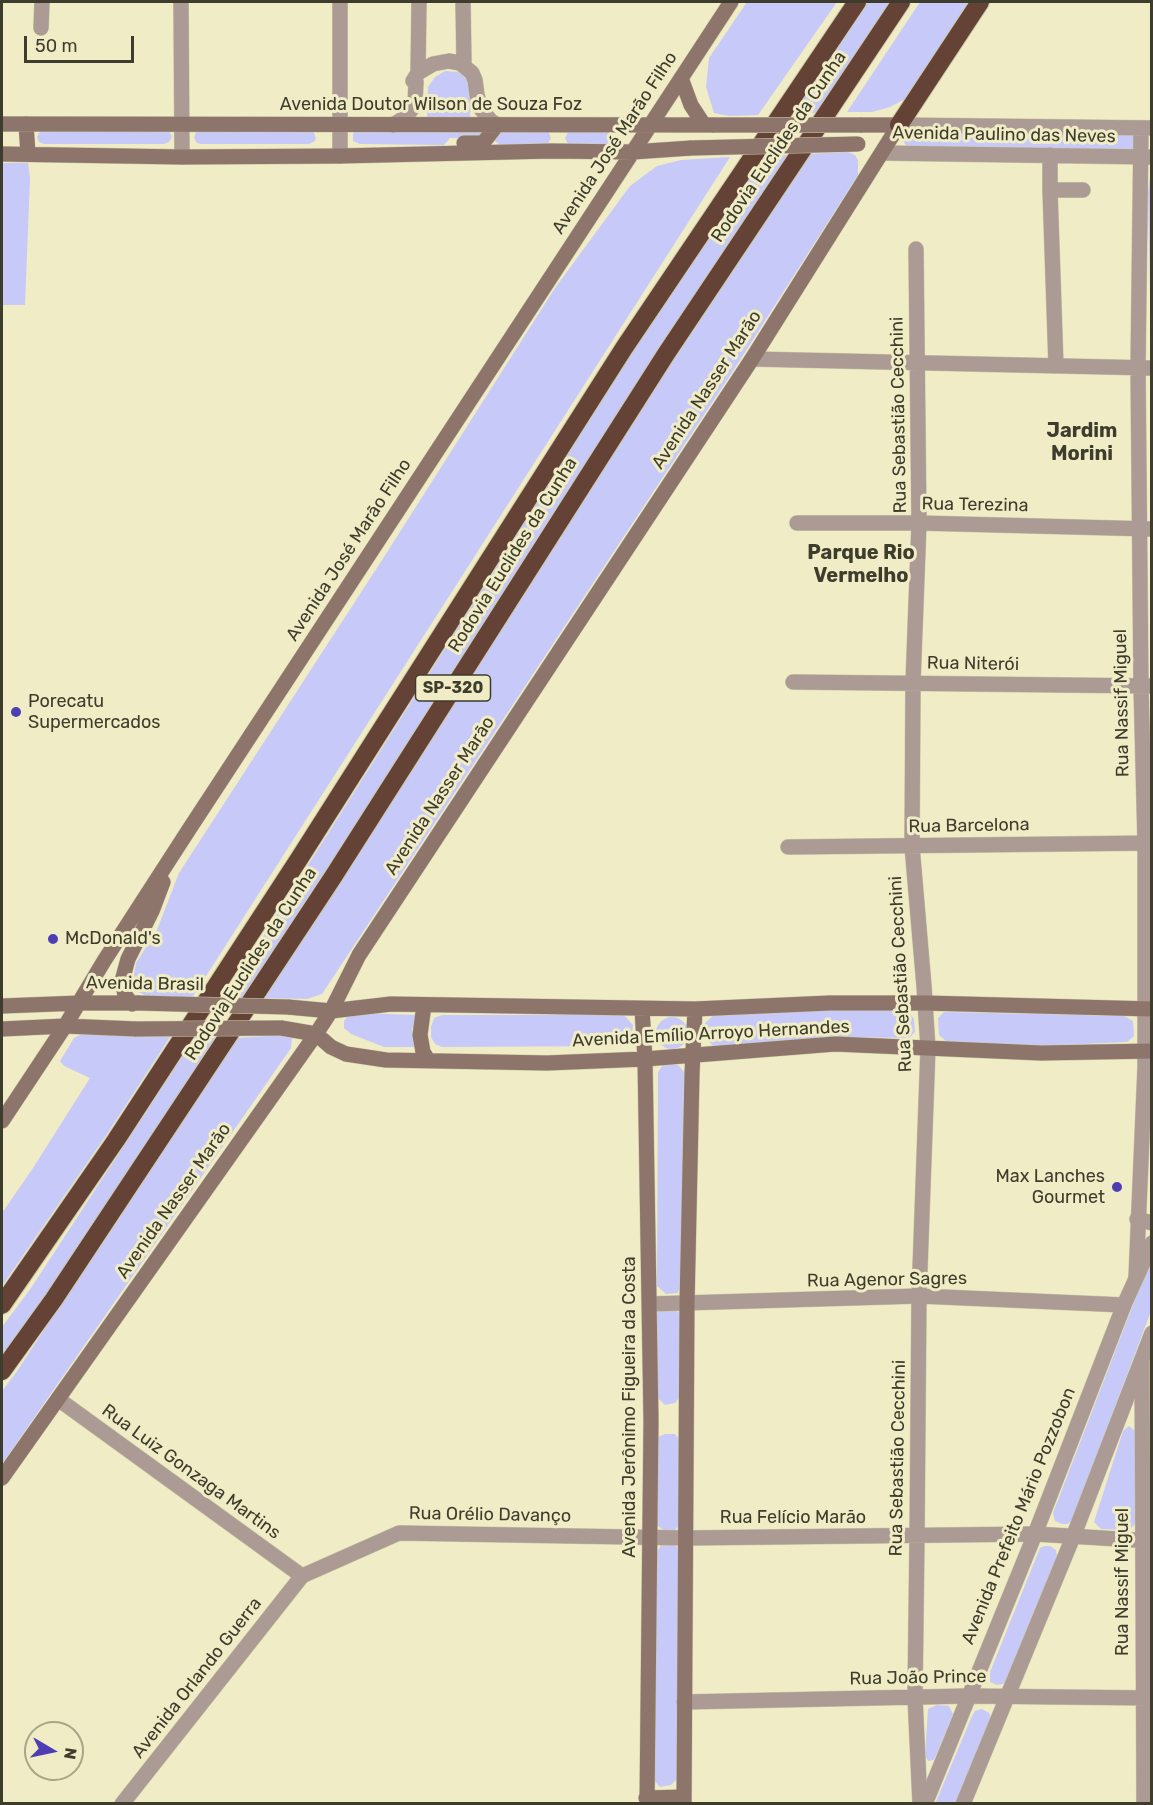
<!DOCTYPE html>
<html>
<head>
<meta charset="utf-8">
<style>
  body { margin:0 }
  #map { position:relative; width:1153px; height:1805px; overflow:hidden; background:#f0ecc5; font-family:Rubik,sans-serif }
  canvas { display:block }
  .frame { position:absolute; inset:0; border:3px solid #3e3c2d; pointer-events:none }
  .north { position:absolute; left:24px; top:1721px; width:60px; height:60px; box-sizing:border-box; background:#f0ecc5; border:2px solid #a9a688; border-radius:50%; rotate:99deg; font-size:16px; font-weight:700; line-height:24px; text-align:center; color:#3e3c2d }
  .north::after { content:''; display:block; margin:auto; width:21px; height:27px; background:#4e3eb5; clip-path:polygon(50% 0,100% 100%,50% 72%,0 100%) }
  .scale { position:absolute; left:24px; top:36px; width:110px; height:27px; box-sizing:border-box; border:3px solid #3e3c2d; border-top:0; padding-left:8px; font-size:18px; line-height:21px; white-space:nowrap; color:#3e3c2d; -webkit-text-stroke:4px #f0ecc5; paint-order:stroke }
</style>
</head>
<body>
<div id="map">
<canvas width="1153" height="1805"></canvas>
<div class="frame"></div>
<div class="north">N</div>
<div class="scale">50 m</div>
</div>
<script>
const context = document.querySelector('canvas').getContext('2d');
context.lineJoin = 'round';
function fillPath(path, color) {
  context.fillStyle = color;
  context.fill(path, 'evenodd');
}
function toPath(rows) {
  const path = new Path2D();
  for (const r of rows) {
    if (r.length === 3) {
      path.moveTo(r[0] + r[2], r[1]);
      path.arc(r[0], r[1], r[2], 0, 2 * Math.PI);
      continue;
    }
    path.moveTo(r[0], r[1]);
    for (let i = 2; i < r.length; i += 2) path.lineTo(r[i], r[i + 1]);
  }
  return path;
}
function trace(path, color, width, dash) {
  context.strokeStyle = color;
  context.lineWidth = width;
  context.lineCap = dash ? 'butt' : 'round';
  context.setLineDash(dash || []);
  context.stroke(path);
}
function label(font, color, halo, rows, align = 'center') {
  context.font = font + ' Rubik,sans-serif';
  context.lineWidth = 6;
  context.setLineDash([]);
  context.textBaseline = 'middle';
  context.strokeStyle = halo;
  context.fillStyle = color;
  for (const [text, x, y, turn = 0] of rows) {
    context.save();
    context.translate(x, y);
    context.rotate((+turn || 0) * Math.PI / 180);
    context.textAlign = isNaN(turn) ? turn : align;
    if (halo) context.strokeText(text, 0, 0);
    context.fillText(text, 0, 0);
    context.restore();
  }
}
fillPath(toPath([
  [747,2,837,2,758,115,729,116,714,113,706,87,709,58],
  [868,2,893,2,817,113,793,114],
  [920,2,973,2,911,96,890,107,872,112,847,112],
  [445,71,458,72,469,81,472,88,470,117,427,117,428,87,435,77],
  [41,130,169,131,172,137,169,142,164,144,44,144,39,142,37,137],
  [199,130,313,131,316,138,315,141,309,144,201,144,197,143,194,138,196,132],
  [918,130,1131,133,1137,137,1136,146,1130,152,908,148,903,141,908,134],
  [355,131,482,132,479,138,450,138,444,145,360,144,353,141,353,134],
  [498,131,548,131,551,138,548,143,546,144,500,145,495,141,494,138],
  [568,132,611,132,615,138,612,144,609,145,571,145,568,144,565,138],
  [848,152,855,155,858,160,858,175,733,371,322,994,307,999,263,998,674,354,806,154],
  [757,155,789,155,248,999,224,998],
  [730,157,192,998,147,996,138,992,133,980,136,963,157,930,179,873,384,557,555,288,630,186,657,166,681,160],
  [2,163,28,163,30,178,25,305,2,305],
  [1151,174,1151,349,1148,193,1150,176],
  [831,1009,907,1010,914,1019,915,1032,909,1038,836,1037,713,1046,705,1038,705,1023,714,1015],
  [944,1012,1124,1016,1133,1021,1134,1036,1127,1042,1040,1046,946,1041,939,1035,938,1018],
  [358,1013,416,1015,412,1030,415,1047,384,1047,351,1034,344,1028,344,1021,349,1015],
  [442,1015,624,1015,633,1025,631,1041,626,1046,442,1047,435,1044,431,1037,431,1027,434,1018],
  [672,1033,16],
  [82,1034,170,1037,107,1134,2,1286,2,1213,33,1168,90,1078,64,1066,60,1061,74,1038],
  [284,1035,292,1038,291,1048,2,1464,2,1391,15,1374,236,1038],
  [195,1037,219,1038,2,1361,2,1327,31,1288],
  [663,1065,678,1065,684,1072,681,1280,678,1293,666,1294,657,1286,658,1072],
  [1151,1258,1151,1311,1072,1521,1067,1524,1062,1524,1055,1521,1053,1513],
  [661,1309,674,1309,682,1315,682,1394,675,1403,665,1405,658,1398,655,1315],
  [1129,1426,1136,1432,1136,1523,1129,1530,1101,1529,1094,1522,1123,1431],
  [665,1434,675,1434,682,1443,682,1522,674,1531,664,1531,656,1524,656,1438],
  [662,1543,673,1544,682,1551,678,1778,671,1785,660,1787,652,1778,657,1552],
  [1045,1546,1050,1546,1056,1550,1057,1557,1008,1679,1003,1684,997,1685,990,1682,990,1672,1040,1548],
  [937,1705,949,1706,953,1714,934,1760,928,1761,925,1756,928,1709],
  [982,1709,989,1713,991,1717,989,1725,957,1803,935,1804,972,1716,975,1711]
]), '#c7c9f9');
const minor = toPath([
  [181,2,182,157],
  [463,2,464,65],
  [41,28,42,2],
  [418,73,419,2],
  [393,125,407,116,415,104,416,82,413,81,418,73,433,64,449,61,460,63,472,73,475,80,477,95,481,109,491,121,497,125],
  [899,125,1152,128],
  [882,153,1152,157],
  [1050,155,1050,190,1056,366],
  [340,156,340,2],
  [1050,190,1083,190],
  [916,249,919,523,913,683,912,846,924,986,928,1048,919,1296,917,1537,915,1697,920,1804],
  [752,359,1152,368],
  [797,523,919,523,1152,529],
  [793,682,1152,686],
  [788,847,1152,843],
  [1136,1277,1145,1067,1145,843,1141,686,1138,368,1141,128],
  [650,1304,919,1296,1124,1305],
  [1142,1360,1144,1804],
  [58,1399,302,1576],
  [684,1702,968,1696,1152,1698],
  [122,1804,302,1576,399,1533,686,1538,1035,1534,1152,1541]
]);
const tertiary = toPath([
  [1137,1219,1152,1223],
  [925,1804,1035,1534,1124,1305,1152,1243],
  [963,1804,1073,1537,1152,1333]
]);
const secondary = toPath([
  [681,78,691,105,704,125],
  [2,124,714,125],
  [26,124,28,154],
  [860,125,899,125],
  [464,143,483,143,497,125],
  [2,154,182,157,340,156,551,151,633,152,691,148],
  [132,1004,125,995,122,981,128,959,152,911,163,882],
  [424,1005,420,1035,423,1052,428,1060],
  [2,1006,80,1003,139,1003],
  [288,1007,331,1011,391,1004,695,1009,830,1003,925,1003,1152,1009],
  [642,1009,645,1059,651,1421,647,1804],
  [281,1028,316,1034,331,1047,346,1054,386,1060,547,1063,645,1059,835,1044,1041,1053,1152,1051],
  [2,1029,65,1026,136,1029],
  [2,1121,65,1026,104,961,188,831,731,2],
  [2,1478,316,1034,331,1011,359,955,752,359,899,125],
  [646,1798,684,1797],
  [684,1804,687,1304,692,1074,695,1009]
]);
const motorway = toPath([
  [899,125,980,2],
  [2,1305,116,1140,299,859,624,348,857,2],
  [2,1371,54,1299,193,1089,333,877,666,354,901,2]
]);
trace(minor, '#ccc9a7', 16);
trace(tertiary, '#ccc9a7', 16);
trace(secondary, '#ccc9a7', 16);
trace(motorway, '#ccc9a7', 20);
trace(minor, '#ac9b94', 15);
trace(tertiary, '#ac9b94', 15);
trace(secondary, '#8d756b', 15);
trace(motorway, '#644336', 18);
const secondaryBridge = toPath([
  [714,125,860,125],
  [691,148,858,144],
  [139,1003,288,1007],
  [136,1029,281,1028]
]);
trace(secondaryBridge, '#ccc9a7', 16, []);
trace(secondaryBridge, '#8d756b', 15);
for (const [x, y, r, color] of [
  [16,712,6,"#4e3eb5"],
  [53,939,6,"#4e3eb5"],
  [1117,1187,6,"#4e3eb5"]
]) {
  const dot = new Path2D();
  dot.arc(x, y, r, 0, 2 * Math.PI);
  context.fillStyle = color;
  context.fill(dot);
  trace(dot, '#f0ecc5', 2);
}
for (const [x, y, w] of [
  [453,688,75]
]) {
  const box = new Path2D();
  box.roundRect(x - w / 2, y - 13, w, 26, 4.5);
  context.fillStyle = '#f0ecc5';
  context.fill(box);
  trace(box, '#3e3c2d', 1.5);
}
label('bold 16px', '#3e3c2d', null, [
  ["SP-320",453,688]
]);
label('18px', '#3e3c2d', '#f0ecc5', [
  ["Avenida Doutor Wilson de Souza Foz",431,105],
  ["Avenida Paulino das Neves",1004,135,1],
  ["Avenida José Marão Filho",615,143,-57],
  ["Rodovia Euclides da Cunha",779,147,-56],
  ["Avenida Nasser Marão",707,390,-57],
  ["Rua Sebastião Cecchini",899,415,-91],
  ["Rua Terezina",975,505,1],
  ["Avenida José Marão Filho",349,550,-57],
  ["Rodovia Euclides da Cunha",513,555,-58],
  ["Rua Niterói",973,664,1],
  ["Rua Nassif Miguel",1122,703,-91],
  ["Avenida Nasser Marão",440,796,-57],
  ["Rua Barcelona",969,826,-1],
  ["Rodovia Euclides da Cunha",251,964,-57],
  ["Rua Sebastião Cecchini",901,974,-93],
  ["Avenida Brasil",145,984,1],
  ["Avenida Emílio Arroyo Hernandes",711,1034,-3],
  ["Avenida Nasser Marão",174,1201,-55],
  ["Rua Agenor Sagres",887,1280,-1],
  ["Avenida Jerônimo Figueira da Costa",630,1407,-90],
  ["Rua Sebastião Cecchini",898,1458,-89],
  ["Rua Luiz Gonzaga Martins",191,1472,36],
  ["Rua Orélio Davanço",490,1515,1],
  ["Avenida Prefeito Mário Pozzobon",1019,1516,-68],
  ["Rua Felício Marão",793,1518],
  ["Rua Nassif Miguel",1123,1582,-90],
  ["Avenida Orlando Guerra",197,1678,-52],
  ["Rua João Prince",918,1678,-1]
]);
label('18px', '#3e3c2d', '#f0ecc5', [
  ["Porecatu",28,702],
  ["Supermercados",28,723],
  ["McDonald's",65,939],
  ["Max Lanches",1105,1177,"right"],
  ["Gourmet",1105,1198,"right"]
], 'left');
label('bold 20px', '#3e3c2d', '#f0ecc5', [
  ["Jardim",1082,431],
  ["Morini",1082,454],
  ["Parque Rio",861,553],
  ["Vermelho",861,576]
]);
</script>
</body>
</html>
